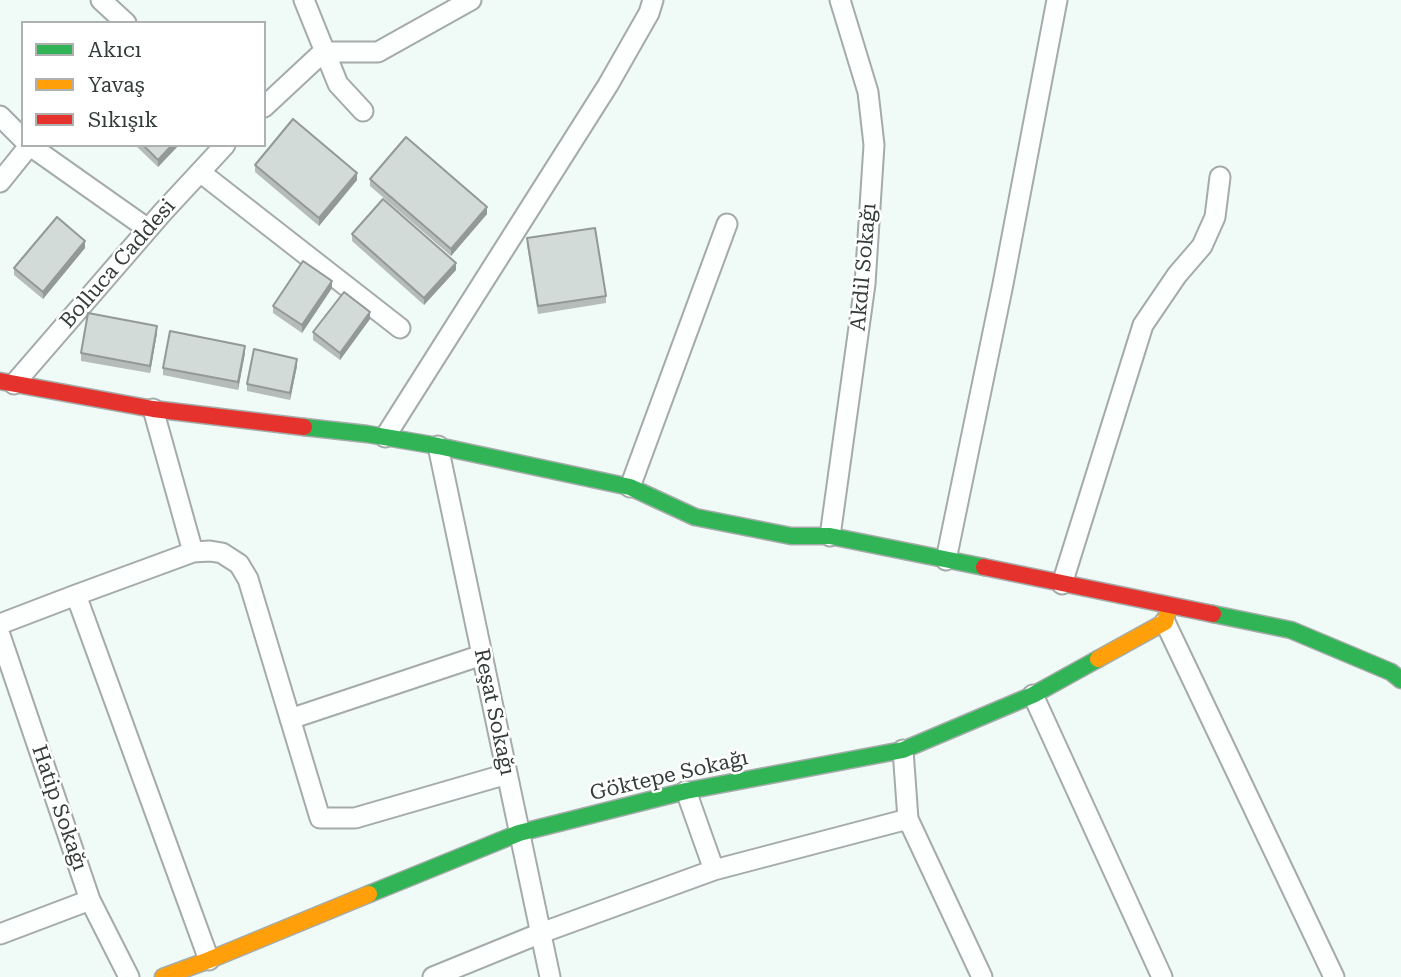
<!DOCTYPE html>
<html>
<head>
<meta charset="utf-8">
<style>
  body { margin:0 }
  #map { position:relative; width:1401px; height:977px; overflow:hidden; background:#f0faf7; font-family:"Roboto Serif",serif }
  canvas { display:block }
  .legend { position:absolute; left:21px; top:21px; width:245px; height:126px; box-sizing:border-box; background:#fff; border:2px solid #aeb1b0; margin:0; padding:9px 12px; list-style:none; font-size:21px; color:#343c39 }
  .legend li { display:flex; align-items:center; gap:14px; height:35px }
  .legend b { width:35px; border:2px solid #aeb1b0 }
</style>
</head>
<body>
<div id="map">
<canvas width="1401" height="977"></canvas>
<ul class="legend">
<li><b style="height:9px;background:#30b455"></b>Akıcı</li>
<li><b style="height:9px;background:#ff9f0a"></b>Yavaş</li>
<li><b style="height:9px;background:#e5322d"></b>Sıkışık</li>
</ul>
</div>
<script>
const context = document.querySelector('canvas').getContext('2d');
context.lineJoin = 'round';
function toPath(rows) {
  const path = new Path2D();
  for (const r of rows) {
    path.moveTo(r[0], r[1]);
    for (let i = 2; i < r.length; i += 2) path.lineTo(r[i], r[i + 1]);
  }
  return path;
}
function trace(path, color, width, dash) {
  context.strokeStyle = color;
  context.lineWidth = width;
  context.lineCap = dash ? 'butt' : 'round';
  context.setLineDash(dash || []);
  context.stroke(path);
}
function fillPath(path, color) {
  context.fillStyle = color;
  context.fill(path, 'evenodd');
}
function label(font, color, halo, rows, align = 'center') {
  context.font = font + ' "Roboto Serif",serif';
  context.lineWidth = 5;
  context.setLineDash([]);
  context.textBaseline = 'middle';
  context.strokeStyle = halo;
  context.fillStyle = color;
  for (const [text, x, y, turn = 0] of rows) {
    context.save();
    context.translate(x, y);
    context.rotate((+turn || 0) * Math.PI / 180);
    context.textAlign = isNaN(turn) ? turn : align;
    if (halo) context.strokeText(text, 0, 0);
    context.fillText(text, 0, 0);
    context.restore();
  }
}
const street = toPath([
  [101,0,126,23],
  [304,0,338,84,363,111],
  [264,107,323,52,378,52,471,0],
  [0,116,23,139],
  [29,145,148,229],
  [200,172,400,328],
  [0,182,29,146],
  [14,384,162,213,225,145],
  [153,409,193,552],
  [385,437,608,85,649,13,653,0],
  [438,446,550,977],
  [630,487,727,224],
  [830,536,865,284,874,145,868,92,840,0],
  [946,560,1003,284,1057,0],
  [1062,584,1143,325,1177,275,1202,246,1215,217,1220,177],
  [76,595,193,552,210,551,222,553,239,564,248,579,320,818,355,818,507,774],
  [1165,622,1334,977],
  [0,624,76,595,209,960],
  [0,635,90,900,129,977],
  [1033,695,1162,977],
  [290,719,482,655],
  [903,750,908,819,982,977],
  [686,791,714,870],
  [0,934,90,900],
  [433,977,541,933,714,870,908,819]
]);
const fast = toPath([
  [304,427,367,434,438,446,630,487,695,517,791,536,830,536,984,567],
  [1213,614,1291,630,1391,672,1401,680],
  [369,894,519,833,686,791,903,750,1033,695,1098,659]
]);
const slow = toPath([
  [1098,659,1165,622,1169,606],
  [163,977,209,960,369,894]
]);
const jam = toPath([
  [0,381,153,409,304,427],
  [984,567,1213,614]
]);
trace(street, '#a4aba9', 23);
trace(fast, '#a4aba9', 19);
trace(slow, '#a4aba9', 19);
trace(jam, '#a4aba9', 19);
trace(street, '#fdfefe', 19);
trace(fast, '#30b455', 16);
trace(slow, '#ff9f0a', 16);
trace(jam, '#e5322d', 16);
fillPath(toPath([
  [135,145,179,145,158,167],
  [255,165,357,180,319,226,255,172],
  [370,179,487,214,451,256,370,186],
  [352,234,456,270,424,305,352,241],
  [527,238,606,296,606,303,538,314,527,245],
  [85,248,43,299,14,275,14,268],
  [332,288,302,333,273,313,273,306],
  [370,319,340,360,313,340,313,332],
  [157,333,150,373,81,361,81,353],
  [245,353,238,390,163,375,163,368],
  [297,366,290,400,247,391,247,384]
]), '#b5bcba');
fillPath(toPath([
  [172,145,179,145,158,167,158,160],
  [357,173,357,180,319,226,319,218],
  [487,207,487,214,451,256,451,249],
  [85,241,85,248,43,299,43,292],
  [456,263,456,270,424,305,424,298],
  [332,281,332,288,302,333,302,325],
  [370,312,370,319,340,360,340,353],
  [157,326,157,333,150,373,150,366],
  [245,346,245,353,238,390,238,382],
  [297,359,297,366,290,400,290,393]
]), '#939997');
const building = toPath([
  [293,119,357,173,319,218,255,165,293,119],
  [406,137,487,207,451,249,370,179,406,137],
  [143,145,172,145,158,160,143,145],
  [383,199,456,263,424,298,352,234,383,199],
  [57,217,85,241,43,292,14,268,57,217],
  [595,228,606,296,538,306,527,238,595,228],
  [303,261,332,281,302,325,273,306,303,261],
  [344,292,370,312,340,353,313,332,344,292],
  [88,313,157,326,150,366,81,353,88,313],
  [170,331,245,346,238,382,163,368,170,331],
  [254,349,297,359,290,393,247,384,254,349]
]);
fillPath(building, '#d2dbd8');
trace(building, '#939997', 2);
label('21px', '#343c39', '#fff', [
  ["Bolluca Caddesi",118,264,-49],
  ["Akdil Sokağı",864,267,-85],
  ["Reşat Sokağı",494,712,78],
  ["Göktepe Sokağı",669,776,-13],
  ["Hatip Sokağı",59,808,71]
]);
</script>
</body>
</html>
